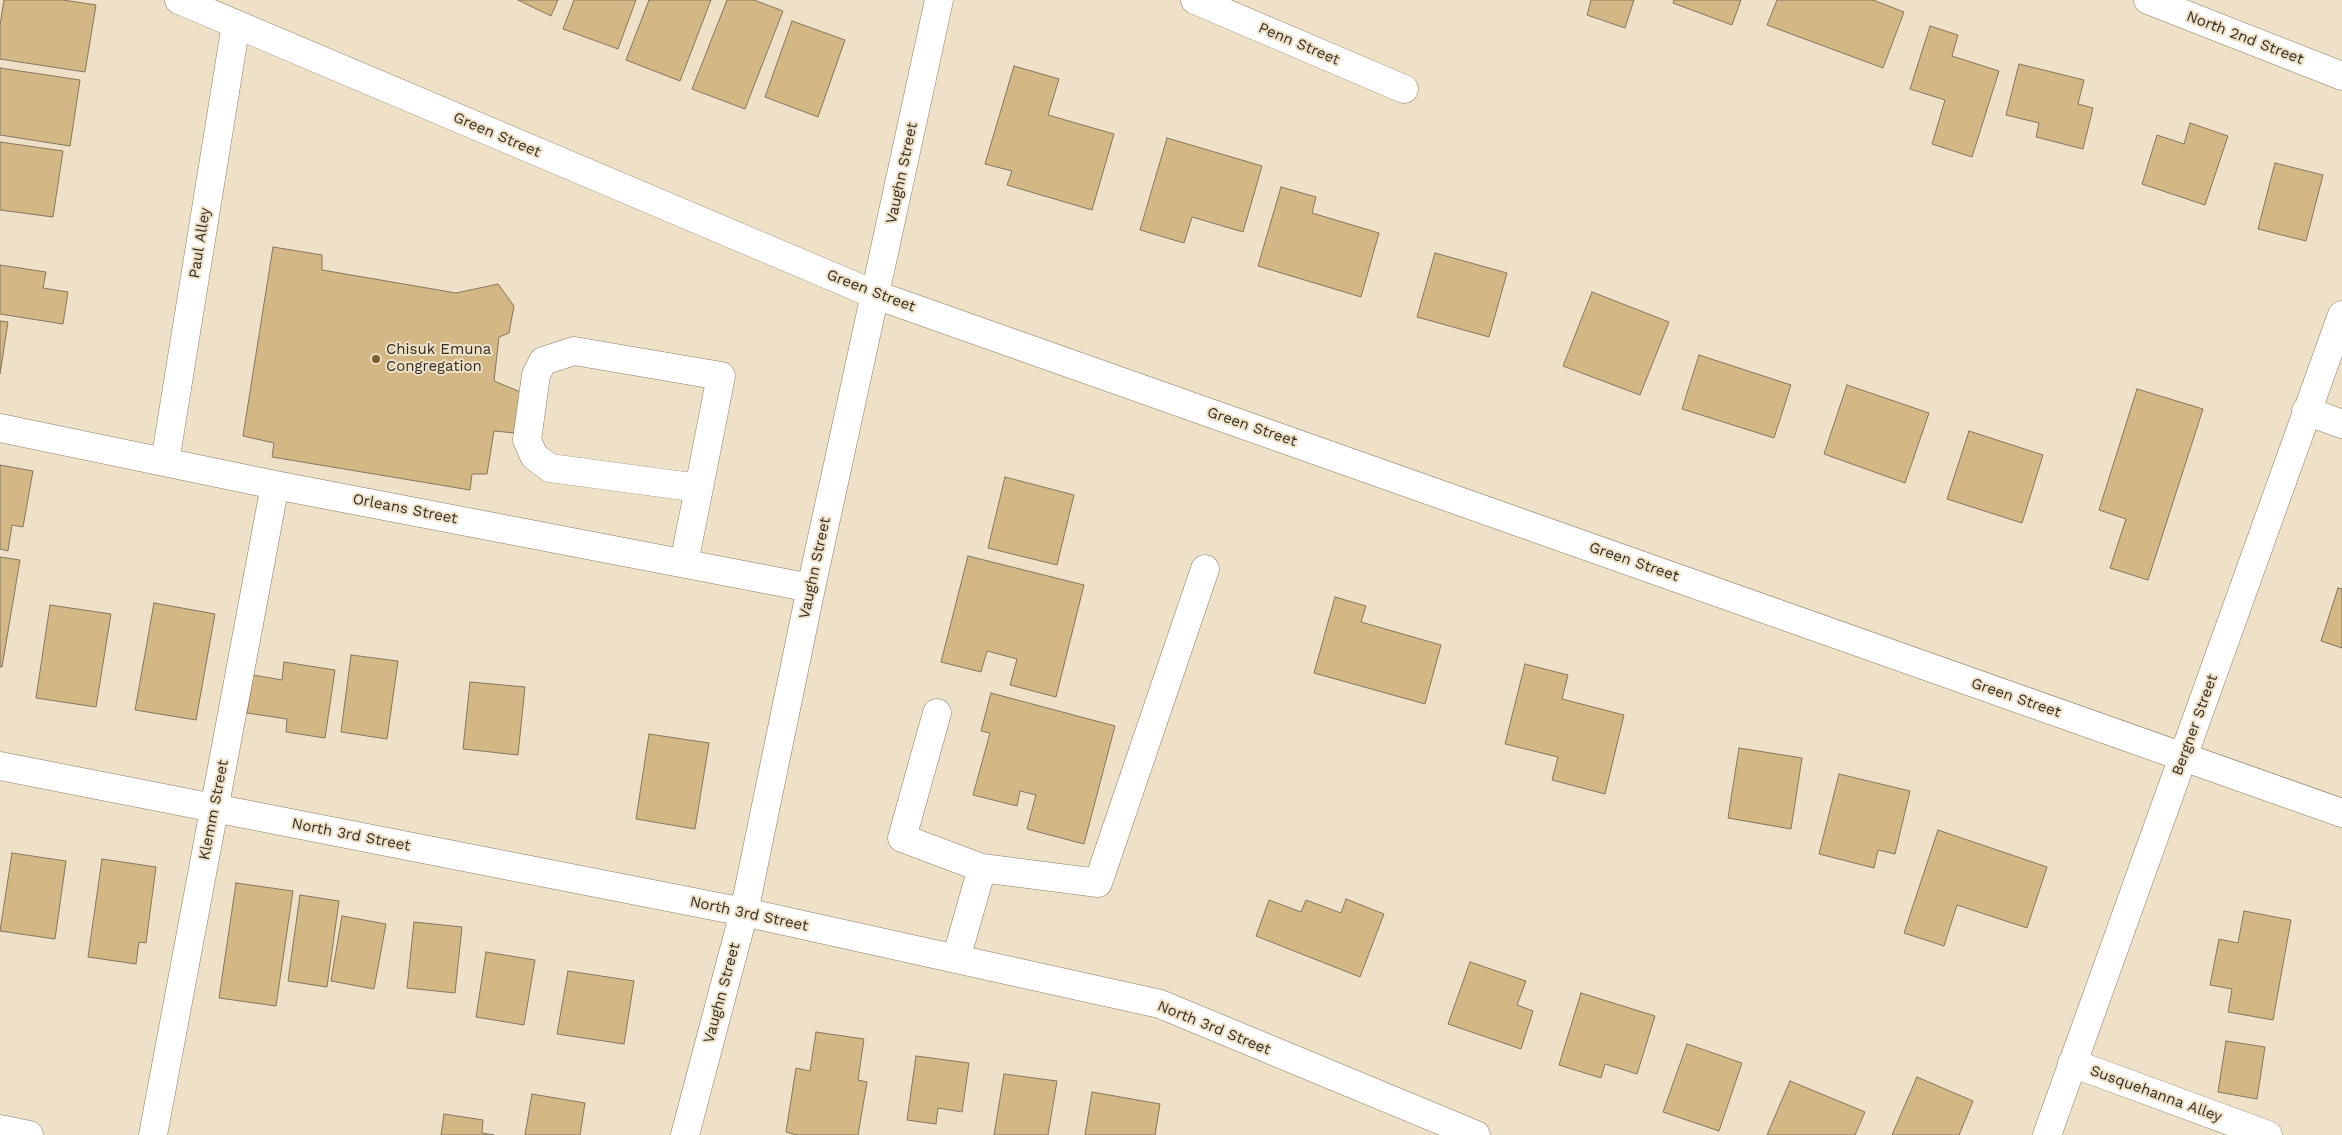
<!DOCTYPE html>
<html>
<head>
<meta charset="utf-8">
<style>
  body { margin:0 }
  canvas { display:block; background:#efe1c7 }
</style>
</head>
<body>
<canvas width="2342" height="1135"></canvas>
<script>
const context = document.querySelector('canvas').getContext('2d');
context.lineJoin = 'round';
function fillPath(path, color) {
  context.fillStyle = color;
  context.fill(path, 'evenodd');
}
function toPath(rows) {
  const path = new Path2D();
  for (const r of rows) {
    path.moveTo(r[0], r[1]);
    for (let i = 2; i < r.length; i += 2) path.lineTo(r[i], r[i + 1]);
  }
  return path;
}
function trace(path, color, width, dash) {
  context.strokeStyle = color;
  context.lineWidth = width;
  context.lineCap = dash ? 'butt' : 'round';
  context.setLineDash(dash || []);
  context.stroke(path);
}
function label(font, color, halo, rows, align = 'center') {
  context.font = font + ' "Work Sans",sans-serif';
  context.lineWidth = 4;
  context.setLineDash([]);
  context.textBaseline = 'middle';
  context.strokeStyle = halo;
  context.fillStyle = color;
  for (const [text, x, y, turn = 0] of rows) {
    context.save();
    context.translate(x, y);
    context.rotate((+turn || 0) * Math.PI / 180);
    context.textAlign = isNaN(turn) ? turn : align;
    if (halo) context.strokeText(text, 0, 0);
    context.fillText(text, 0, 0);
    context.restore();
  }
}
const building = toPath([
  [4,0,63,0,96,5,85,72,0,59,0,25,4,0],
  [518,0,558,0,551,16,518,0],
  [574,0,636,0,618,49,563,29,574,0],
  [649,0,711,0,680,81,626,60,649,0],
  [727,0,754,0,783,11,745,109,692,89,727,0],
  [1591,0,1634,0,1625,28,1587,15,1591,0],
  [1674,0,1741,0,1732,25,1673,3,1674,0],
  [1777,0,1873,0,1904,12,1883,68,1767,25,1777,0],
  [792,21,845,40,818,117,765,97,792,21],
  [1930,26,1958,35,1952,56,1999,71,1972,157,1932,144,1945,100,1910,89,1930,26],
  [2019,64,2084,80,2078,104,2093,108,2083,149,2036,137,2039,123,2006,115,2019,64],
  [1014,66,1059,79,1048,115,1114,134,1092,210,1007,185,1012,171,985,164,1014,66],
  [0,68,80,80,70,146,0,135,0,68],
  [2190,123,2228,136,2205,205,2142,184,2157,135,2184,144,2190,123],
  [1167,138,1262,166,1243,232,1192,217,1184,243,1140,230,1167,138],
  [0,142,63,151,53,217,0,210,0,142],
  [2275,163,2323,175,2306,241,2258,229,2275,163],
  [1281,187,1316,197,1312,213,1379,233,1361,297,1258,266,1281,187],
  [273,247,322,255,322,270,456,293,498,284,514,306,509,333,499,337,494,381,523,393,515,433,494,431,487,474,472,474,470,490,272,457,274,443,243,436,273,247],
  [1435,253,1507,273,1489,337,1417,317,1435,253],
  [0,265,46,272,43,288,68,292,63,324,0,314,0,265],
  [1592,292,1669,322,1640,395,1563,366,1592,292],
  [0,321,8,322,0,374,0,321],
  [1699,355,1791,385,1774,438,1682,409,1699,355],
  [1847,385,1929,413,1905,483,1824,454,1847,385],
  [2137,389,2203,409,2148,580,2110,568,2126,519,2099,510,2137,389],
  [1969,431,2043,455,2022,523,1947,499,1969,431],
  [0,465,33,471,23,527,12,525,8,551,0,549,0,465],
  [1005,477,1074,495,1057,565,988,548,1005,477],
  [968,556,1084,585,1056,697,1010,685,1017,659,987,651,981,672,941,662,968,556],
  [0,557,20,560,2,667,0,667,0,557],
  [2338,588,2342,589,2342,648,2321,641,2338,588],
  [1335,597,1366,606,1361,622,1441,645,1425,704,1314,673,1335,597],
  [154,603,215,614,196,720,135,710,154,603],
  [50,605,111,614,96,707,36,698,50,605],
  [351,655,398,661,387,739,341,732,351,655],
  [284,662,335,670,325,738,286,732,287,719,247,713,253,675,282,680,284,662],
  [1525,664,1568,675,1562,699,1624,715,1605,794,1552,780,1558,757,1505,744,1525,664],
  [470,682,525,687,518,755,463,749,470,682],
  [991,693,1115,726,1084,844,1027,829,1036,795,1020,791,1017,806,973,795,990,733,981,731,991,693],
  [649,734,709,743,695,829,636,819,649,734],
  [1739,748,1802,758,1791,829,1728,818,1739,748],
  [1839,774,1910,791,1895,854,1878,850,1874,868,1819,854,1839,774],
  [1938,830,2047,867,2027,928,1957,905,1944,946,1904,933,1938,830],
  [12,853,66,861,55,939,0,931,12,853],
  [102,859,156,867,146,943,139,942,136,964,88,957,102,859],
  [236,883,293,891,276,1006,219,998,236,883],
  [300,895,339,901,327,987,288,981,300,895],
  [1346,899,1384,914,1360,977,1256,936,1269,900,1301,912,1306,900,1341,913,1346,899],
  [2244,911,2291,920,2273,1020,2228,1012,2232,989,2210,985,2219,939,2238,943,2244,911],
  [342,916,386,924,374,989,331,981,342,916],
  [414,922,462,927,455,993,407,988,414,922],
  [486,952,535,960,524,1025,476,1017,486,952],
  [1470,962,1526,981,1517,1005,1533,1011,1521,1049,1448,1024,1470,962],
  [568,971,634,981,624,1044,557,1034,568,971],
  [1581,993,1655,1016,1637,1074,1605,1064,1601,1078,1559,1065,1581,993],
  [816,1032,864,1039,858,1080,867,1082,858,1135,797,1135,786,1132,796,1068,810,1071,816,1032],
  [2226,1041,2265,1047,2257,1099,2218,1092,2226,1041],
  [1687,1044,1742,1063,1719,1131,1663,1112,1687,1044],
  [916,1056,969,1063,962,1112,938,1108,936,1124,907,1120,916,1056],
  [1004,1074,1057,1081,1048,1135,994,1135,1004,1074],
  [1917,1077,1973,1101,1959,1135,1892,1135,1917,1077],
  [1790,1081,1865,1112,1855,1135,1767,1135,1790,1081],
  [1092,1092,1160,1104,1155,1135,1085,1135,1092,1092],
  [532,1094,585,1103,580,1135,525,1135,532,1094],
  [444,1114,483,1120,482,1133,494,1135,441,1135,444,1114]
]);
fillPath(building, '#d3b784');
trace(building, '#837760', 1);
const minor = toPath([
  [179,0,876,295,2342,813],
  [1195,0,1404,89],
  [2148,0,2342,76],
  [2306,411,2342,424],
  [0,428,275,485,811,588],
  [165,462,236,24],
  [684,563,699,488,721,376,574,351,543,361,536,375,527,440,534,456,550,468,699,488],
  [937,713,902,838,982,868],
  [0,766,744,912,1160,1004,1476,1135],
  [956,959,982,868,1098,883,1205,569],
  [2072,1063,2268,1135],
  [0,1129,29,1135],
  [153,1135,275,485],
  [685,1135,744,912,811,588,939,0],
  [2047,1135,2342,315]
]);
trace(minor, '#897c65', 29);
trace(minor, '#fff', 28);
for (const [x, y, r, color] of [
  [376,359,5,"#7c5c32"]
]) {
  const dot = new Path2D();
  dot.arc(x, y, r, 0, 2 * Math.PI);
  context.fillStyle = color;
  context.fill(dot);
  trace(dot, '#efe1c7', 2);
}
label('15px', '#332e24', '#efe1c7', [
  ["North 2nd Street",2245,38,21],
  ["Penn Street",1299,44,23],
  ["Green Street",497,135,23],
  ["Vaughn Street",902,173,-78],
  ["Paul Alley",200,243,-81],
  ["Green Street",871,291,21],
  ["Green Street",1252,427,19],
  ["Orleans Street",405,509,11],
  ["Green Street",1634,562,19],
  ["Vaughn Street",815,568,-78],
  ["Green Street",2016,698,19],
  ["Bergner Street",2195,725,-70],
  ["Klemm Street",214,810,-79],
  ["North 3rd Street",351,835,11],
  ["North 3rd Street",749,914,12],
  ["Vaughn Street",722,993,-75],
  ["North 3rd Street",1214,1028,22],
  ["Susquehanna Alley",2156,1094,20]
]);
label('15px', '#332e24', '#efe1c7', [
  ["Chisuk Emuna",386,350],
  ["Congregation",386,367]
], 'left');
</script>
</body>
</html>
